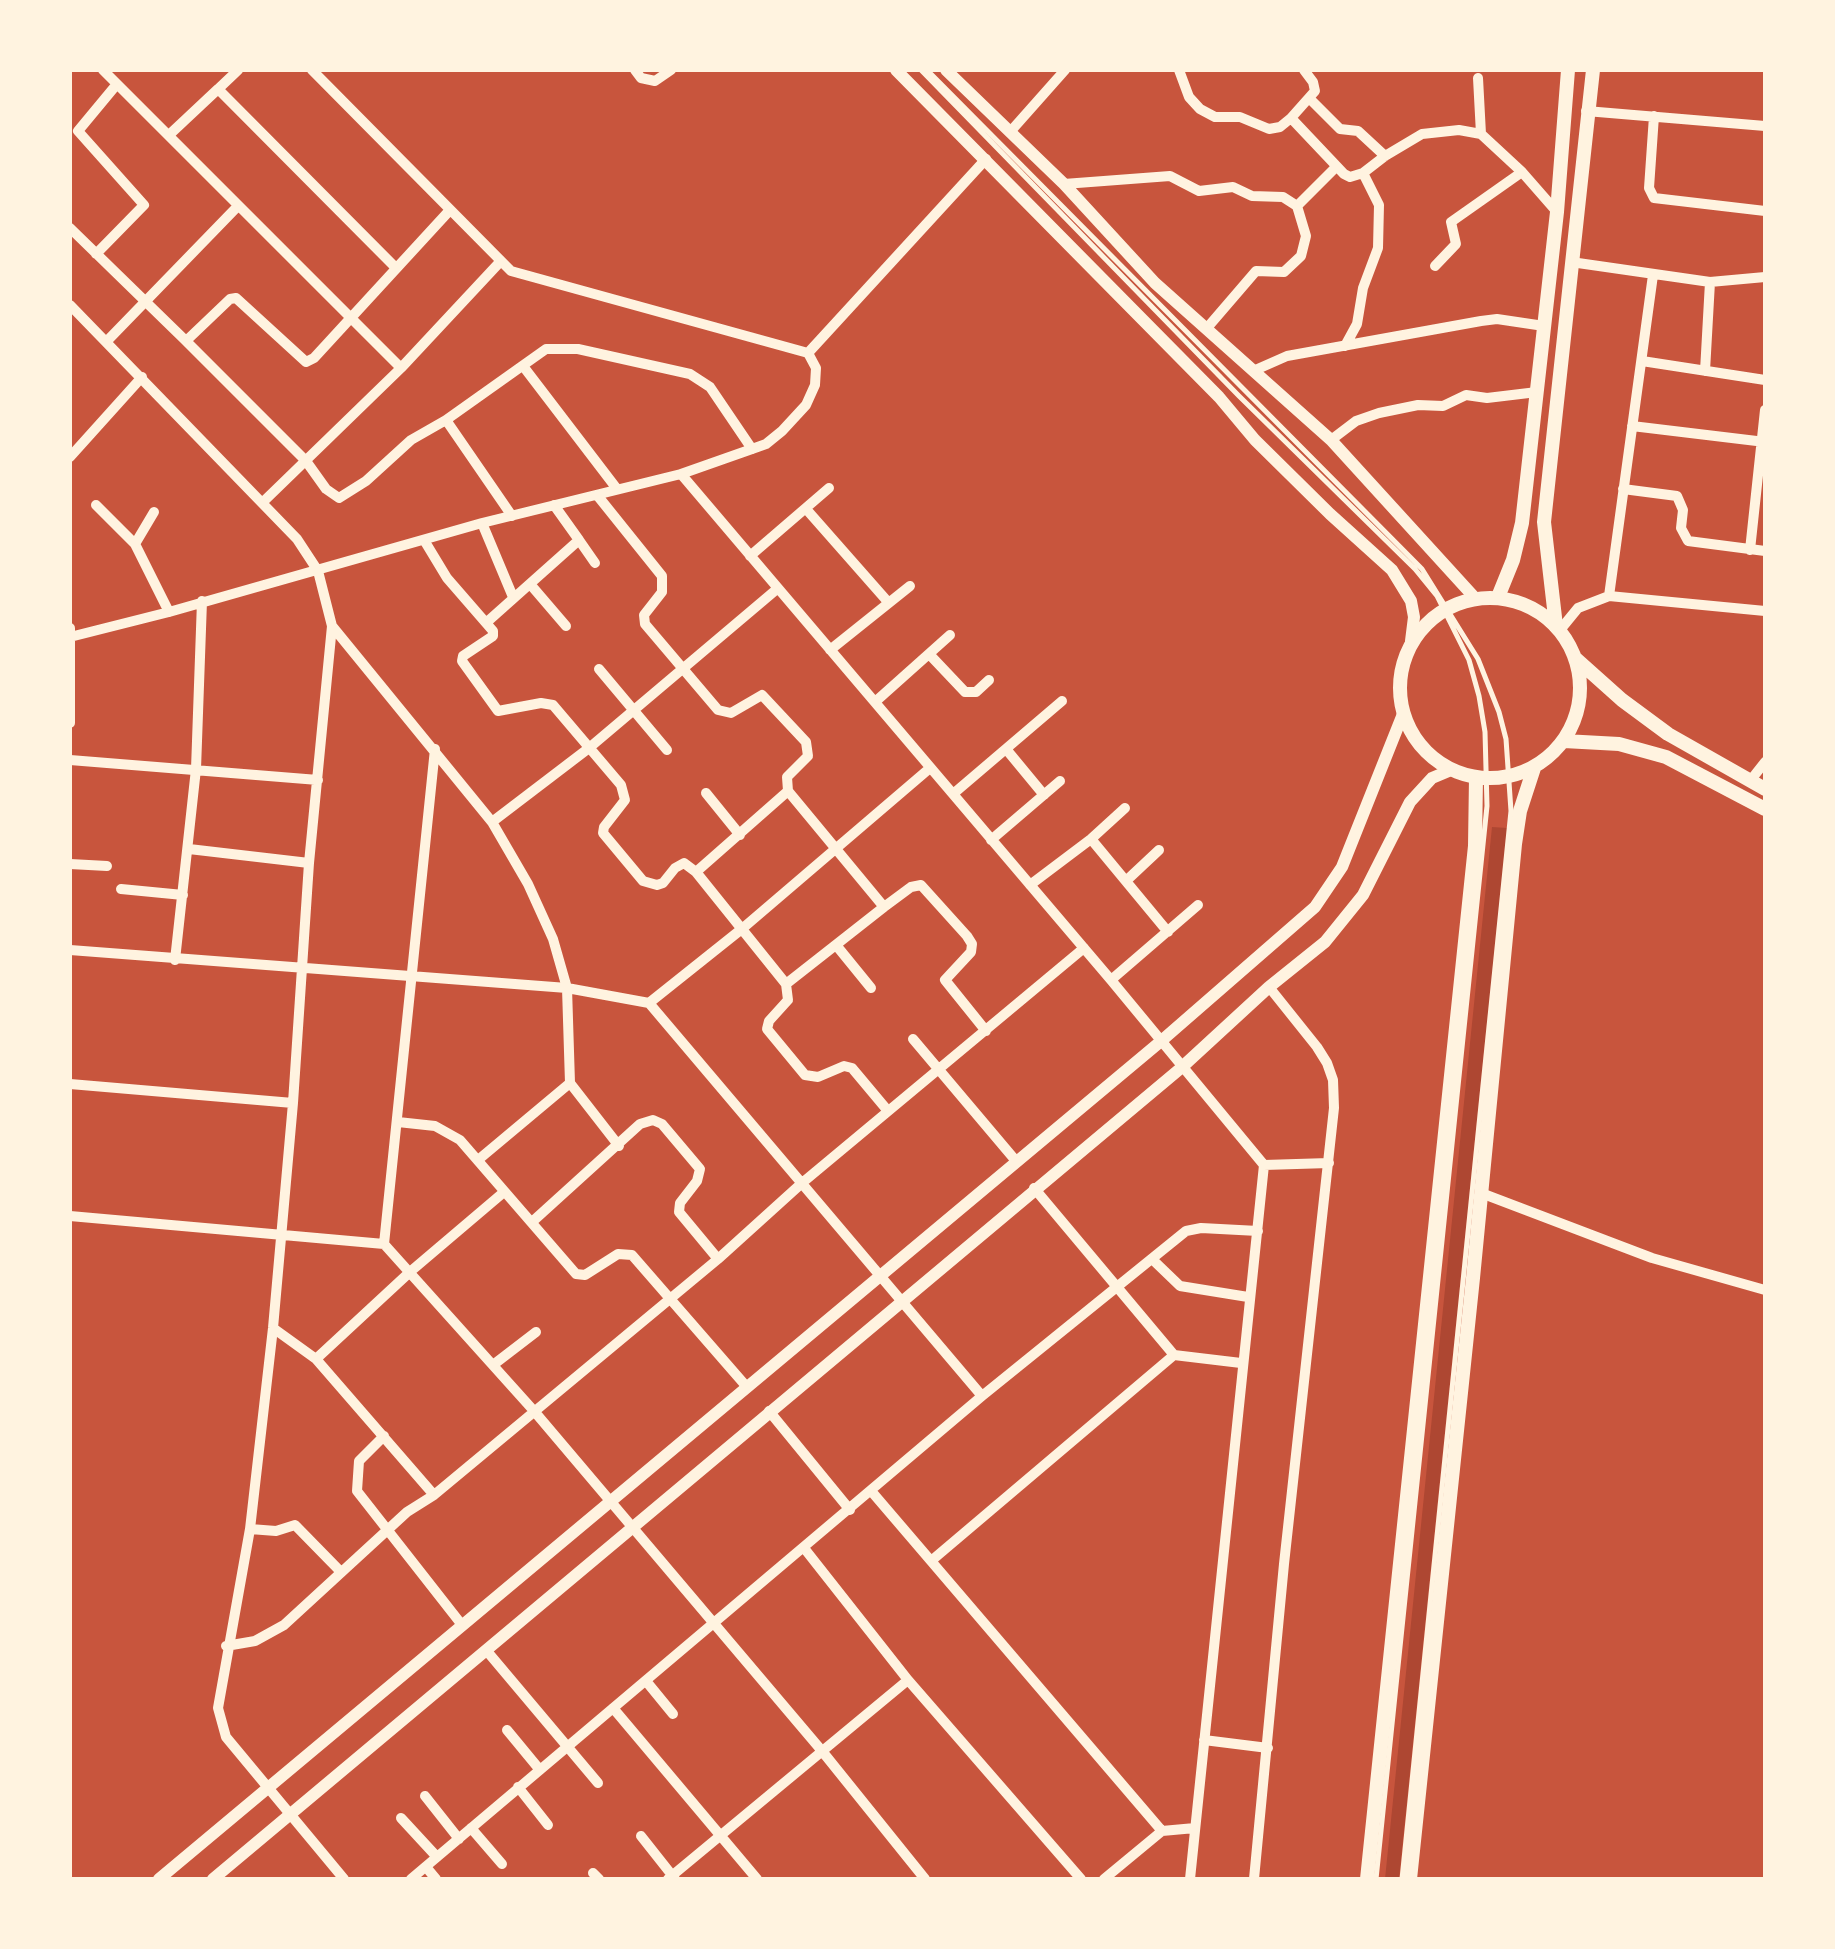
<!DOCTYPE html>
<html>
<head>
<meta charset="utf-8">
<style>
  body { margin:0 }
  #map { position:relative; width:1835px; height:1949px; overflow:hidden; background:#c8553d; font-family:"Fira Sans",sans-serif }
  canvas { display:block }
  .frame { position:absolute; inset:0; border:72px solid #fff3e0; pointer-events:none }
</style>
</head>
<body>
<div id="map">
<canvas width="1835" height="1949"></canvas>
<div class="frame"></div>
</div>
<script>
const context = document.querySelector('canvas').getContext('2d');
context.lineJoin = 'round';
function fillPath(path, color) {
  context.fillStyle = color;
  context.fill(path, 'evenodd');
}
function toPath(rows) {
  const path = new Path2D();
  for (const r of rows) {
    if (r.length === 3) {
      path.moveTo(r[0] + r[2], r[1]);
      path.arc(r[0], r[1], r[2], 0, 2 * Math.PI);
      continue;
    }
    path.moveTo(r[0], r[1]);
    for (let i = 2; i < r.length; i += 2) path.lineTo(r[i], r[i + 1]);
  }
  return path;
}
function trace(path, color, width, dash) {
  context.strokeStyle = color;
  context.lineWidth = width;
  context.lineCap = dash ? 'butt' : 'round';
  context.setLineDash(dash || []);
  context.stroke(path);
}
fillPath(toPath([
  [1492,827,1507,828,1399,1879,1385,1879]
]), '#ae4732');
trace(toPath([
  [921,70,1239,396,1415,569,1437,596,1469,660,1479,696,1485,732,1487,806,1376,1879],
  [927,70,1422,569,1478,659,1499,712,1506,739,1511,811,1402,1879]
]), '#fff3e0', 5);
trace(toPath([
  [103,70,401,368],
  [312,70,511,271,808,353,986,159],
  [635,70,641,78,655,81,671,70],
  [1179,70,1189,97,1200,109,1215,117,1240,117,1269,129,1280,127,1291,118],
  [1304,70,1313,82,1315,91,1291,118,1344,174,1350,177,1363,173,1385,156,1422,134,1459,130,1481,134,1522,172,1557,212],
  [1478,78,1481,134],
  [218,89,238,70],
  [1310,99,1340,129,1358,131,1385,156],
  [1586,111,1765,126],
  [1654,116,1649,188,1654,198,1765,211],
  [1010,132,1065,70],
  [169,135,218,89,396,268],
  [1064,184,1170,176,1199,191,1233,187,1252,196,1283,197,1297,206,1336,167],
  [70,228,186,341,230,299,236,298,306,362,314,358,450,210],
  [96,254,144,205,78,131,117,84],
  [1571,262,1710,282,1765,277],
  [1435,266,1456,244,1451,222,1522,172],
  [70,305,297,539,318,571,332,626,309,863,293,1103,273,1328,250,1529,218,1708,226,1737,344,1879],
  [1207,328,1256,271,1284,272,1301,256,1306,236,1297,206],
  [107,341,237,207],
  [186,341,306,461,326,489,339,498,366,481,411,440,446,420,546,349,578,349,690,374,710,387,752,449],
  [1345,346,1357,324,1363,288,1378,248,1379,205,1363,173],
  [1642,361,1765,380],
  [523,366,617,489],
  [1253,371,1287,356,1481,321,1497,319,1544,326],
  [1705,371,1710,282],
  [446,420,512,516],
  [1632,426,1765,442],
  [1331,440,1356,421,1379,413,1418,405,1443,406,1466,395,1487,398,1537,392],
  [70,457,142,377],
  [681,474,1111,980,1264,1165,1190,1879],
  [1623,489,1677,496,1683,510,1681,528,1688,541,1765,551],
  [597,495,662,576,662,592,644,615,645,624,718,710,731,713,762,695,806,742,808,756,787,777,788,791,884,907,911,887,921,885,967,936,972,944,971,952,945,980,986,1031],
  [263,502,401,368,499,263],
  [96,505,135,544],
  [807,510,888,602],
  [154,512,135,544,169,612],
  [482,523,513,597],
  [424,540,447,578,493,631,493,636,463,656,462,661,498,711,541,703,553,705,621,785,625,800,604,827,603,833,643,881,657,885,663,883,675,868,684,863,696,872],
  [579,540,595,563],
  [1750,550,1765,410],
  [750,556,829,488],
  [530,584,566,626],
  [1609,596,1765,611],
  [487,622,579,540,554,505],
  [332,626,492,822,528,884,553,939,567,988,570,1083,619,1146],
  [70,628,70,723],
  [1560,630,1578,608,1609,596,1653,275],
  [70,637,169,612,482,523,681,474,752,449,766,444,782,431,806,405,815,385,816,368,808,353],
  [830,650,910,586],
  [929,654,965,692,976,692,989,680],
  [599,669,667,750],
  [875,702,950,635],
  [1006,749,1044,795],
  [70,760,318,780],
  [1750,781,1765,762],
  [706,793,740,835],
  [953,794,1062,701],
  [492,822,589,748,777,589],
  [1091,839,1168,932],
  [991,840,1060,781],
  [189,849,309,863],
  [70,864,107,866],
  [1127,880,1159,850],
  [1030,885,1091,839,1125,808],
  [121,889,183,895],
  [884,907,786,984,788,1000,769,1021,767,1029,805,1075,818,1077,844,1066,852,1068,888,1111],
  [836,945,871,988],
  [70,950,567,988,649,1003,982,1396],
  [175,960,196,769,202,601],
  [1111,980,1198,905],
  [786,984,696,872,788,791],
  [649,1003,743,928,930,768],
  [913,1039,1016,1161],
  [70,1084,293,1103],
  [398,1122,435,1126,460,1140,576,1274,585,1275,618,1254,632,1255,746,1386],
  [478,1160,570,1083],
  [1264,1165,1329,1163],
  [1034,1188,1174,1355,1241,1363],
  [1481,1193,1652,1258,1765,1290],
  [70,1216,384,1244,534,1411,822,1751,925,1879],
  [532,1222,640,1124,653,1120,662,1124,700,1169,697,1181,680,1203,679,1212,718,1259],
  [384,1244,435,749],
  [1153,1260,1180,1286,1248,1297],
  [273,1328,316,1359,411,1271,504,1192],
  [316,1359,434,1495],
  [493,1365,536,1332],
  [769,1411,850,1510],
  [384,1436,359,1461,357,1491,462,1625],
  [872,1492,1162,1831,1195,1828],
  [250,1529,276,1531,295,1525,341,1572],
  [804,1548,908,1680,1081,1879],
  [931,1561,1174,1355],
  [226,1646,255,1641,284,1625,407,1512,434,1495,718,1259,802,1183,1084,948],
  [486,1650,598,1783],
  [646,1681,673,1714],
  [613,1708,757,1879],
  [507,1730,540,1770],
  [1204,1740,1268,1748],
  [518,1787,548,1825],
  [425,1796,459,1839],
  [401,1818,437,1857],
  [471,1828,502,1864],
  [641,1836,675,1879],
  [426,1867,436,1879],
  [593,1873,599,1879],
  [411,1879,982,1396,1186,1231,1201,1228,1258,1231],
  [668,1879,908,1680],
  [1104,1879,1162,1831],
  [1254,1879,1284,1564,1334,1108,1333,1080,1327,1063,1317,1047,1269,987]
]), '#fff3e0', 10);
trace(toPath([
  [896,70,1219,397,1255,440,1330,514,1392,570,1411,601,1414,617,1411,641],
  [946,70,1064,184,1155,283,1331,440,1475,598],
  [159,1879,1160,1042,1315,907,1342,867,1403,714],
  [213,1879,1181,1068,1269,987,1325,942,1363,895,1410,802,1432,778,1451,770]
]), '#fff3e0', 12);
trace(toPath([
  [1498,597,1513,560,1522,523,1557,212,1568,70],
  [1490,688,90],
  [1556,626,1544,522,1593,70],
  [1575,658,1622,700,1668,734,1765,789],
  [1564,741,1619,744,1666,757,1765,809],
  [1367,1879,1475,846,1476,777],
  [1410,1879,1473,1278,1515,844,1520,811,1534,768]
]), '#fff3e0', 14);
</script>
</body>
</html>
